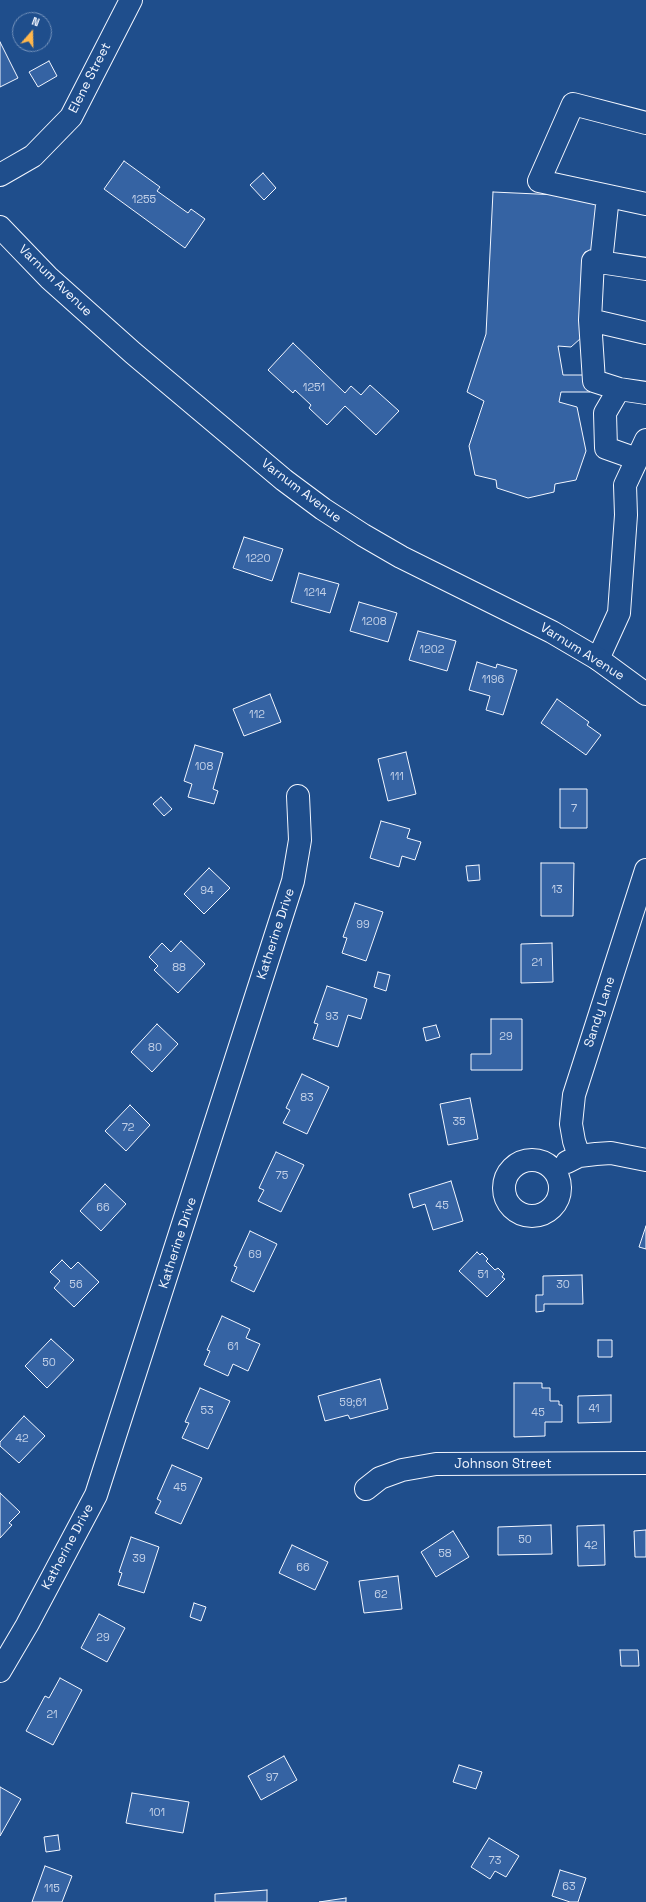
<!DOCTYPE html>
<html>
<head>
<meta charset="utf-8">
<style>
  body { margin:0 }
  #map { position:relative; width:646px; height:1902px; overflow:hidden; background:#1f4e8c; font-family:"Space Grotesk",sans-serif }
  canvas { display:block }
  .north { position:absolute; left:12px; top:12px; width:40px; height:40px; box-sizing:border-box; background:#1f4e8c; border:1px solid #7391ba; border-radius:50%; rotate:20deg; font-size:11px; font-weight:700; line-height:16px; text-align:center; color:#f2f6ff }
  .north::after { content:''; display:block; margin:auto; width:14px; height:18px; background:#ffb74d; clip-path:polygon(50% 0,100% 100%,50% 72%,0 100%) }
</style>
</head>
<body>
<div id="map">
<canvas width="646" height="1902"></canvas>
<div class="north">N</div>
</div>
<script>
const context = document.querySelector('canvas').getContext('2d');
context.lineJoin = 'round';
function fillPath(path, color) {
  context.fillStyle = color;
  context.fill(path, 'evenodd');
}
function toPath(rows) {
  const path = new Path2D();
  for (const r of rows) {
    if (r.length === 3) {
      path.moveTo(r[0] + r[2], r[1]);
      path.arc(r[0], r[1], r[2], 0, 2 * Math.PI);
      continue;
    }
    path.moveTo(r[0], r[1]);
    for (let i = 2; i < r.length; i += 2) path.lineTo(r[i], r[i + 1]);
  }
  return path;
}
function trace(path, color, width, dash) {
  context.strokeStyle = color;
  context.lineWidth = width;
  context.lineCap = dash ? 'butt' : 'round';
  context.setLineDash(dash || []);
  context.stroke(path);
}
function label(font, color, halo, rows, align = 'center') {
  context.font = font + ' "Space Grotesk",sans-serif';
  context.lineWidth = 3;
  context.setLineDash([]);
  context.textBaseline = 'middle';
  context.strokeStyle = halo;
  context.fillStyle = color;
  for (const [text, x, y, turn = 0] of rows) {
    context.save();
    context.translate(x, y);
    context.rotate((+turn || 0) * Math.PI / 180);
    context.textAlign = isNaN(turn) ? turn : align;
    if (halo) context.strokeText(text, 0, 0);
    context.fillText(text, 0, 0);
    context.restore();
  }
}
const building = toPath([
  [0,42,18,78,0,87,0,42],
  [49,61,57,76,38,87,29,72,49,61],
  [124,161,160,187,157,191,188,213,191,209,205,219,185,248,104,189,124,161],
  [263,173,276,188,264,200,250,185,263,173],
  [493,192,602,197,600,253,585,252,581,338,571,347,558,346,563,375,588,375,590,392,561,392,559,402,577,407,586,451,576,480,555,484,554,492,528,498,497,488,496,480,475,475,469,446,484,401,467,392,486,334,493,192],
  [293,343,345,393,351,386,361,395,370,385,399,411,376,435,345,406,327,425,309,408,311,405,295,390,293,393,268,370,293,343],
  [244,537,283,549,272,581,233,568,244,537],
  [299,573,339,584,330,613,291,602,299,573],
  [359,602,397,613,388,642,350,631,359,602],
  [418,631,456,641,447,671,409,660,418,631],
  [477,662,496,668,497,664,517,670,503,715,486,710,490,696,469,690,477,662],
  [270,694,281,722,244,736,233,709,270,694],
  [557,699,589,722,587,725,601,735,586,755,541,723,557,699],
  [195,745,223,753,213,789,218,791,214,804,188,797,192,784,184,781,195,745],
  [406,752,416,794,388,801,378,759,406,752],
  [560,789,587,789,587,828,560,828,560,789],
  [161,797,172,809,164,816,153,804,161,797],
  [381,821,410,829,407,838,421,842,415,860,402,856,399,867,370,858,381,821],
  [541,863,574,863,573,916,541,916,541,863],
  [479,865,480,880,468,881,466,866,479,865],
  [209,868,230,888,204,914,184,894,209,868],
  [355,903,383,912,366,961,342,953,347,938,343,937,355,903],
  [181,941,205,964,178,993,154,970,158,966,149,957,162,943,171,952,181,941],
  [552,943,553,982,521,983,521,944,552,943],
  [378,972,390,975,386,991,374,987,378,972],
  [327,986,367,999,361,1019,348,1015,338,1047,313,1039,318,1024,314,1023,327,986],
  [491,1019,522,1019,522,1070,471,1070,471,1054,491,1054,491,1019],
  [157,1024,178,1044,152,1072,131,1052,157,1024],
  [436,1025,440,1037,426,1041,423,1028,436,1025],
  [302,1074,329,1087,307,1134,283,1123,290,1110,286,1108,302,1074],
  [470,1098,478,1139,448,1145,440,1104,470,1098],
  [130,1105,150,1125,126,1151,105,1131,130,1105],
  [276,1152,304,1165,281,1212,258,1201,264,1190,259,1188,276,1152],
  [451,1181,463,1221,433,1230,425,1204,413,1208,409,1194,451,1181],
  [105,1184,126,1204,101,1231,80,1211,105,1184],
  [646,1226,646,1249,639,1247,646,1226],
  [250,1231,277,1244,254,1292,231,1281,237,1267,234,1266,250,1231],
  [477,1252,480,1255,482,1253,488,1259,486,1261,495,1270,498,1268,504,1274,502,1277,505,1279,487,1297,459,1271,477,1252],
  [62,1260,71,1269,78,1262,99,1282,74,1307,54,1288,60,1281,50,1272,62,1260],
  [582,1275,583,1304,544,1304,544,1311,536,1312,536,1295,543,1295,543,1276,582,1275],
  [222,1316,250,1329,246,1338,260,1344,248,1371,233,1364,228,1376,204,1365,210,1351,207,1350,222,1316],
  [51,1339,74,1360,47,1388,25,1366,51,1339],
  [598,1340,612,1340,612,1357,598,1357,598,1340],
  [380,1379,388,1409,350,1419,348,1415,325,1421,318,1396,380,1379],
  [514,1383,542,1383,542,1388,550,1388,550,1401,559,1401,559,1405,562,1405,562,1422,545,1422,545,1436,514,1437,514,1383],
  [200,1388,230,1401,208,1449,182,1438,189,1423,185,1422,200,1388],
  [611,1395,611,1422,578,1423,578,1396,611,1395],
  [24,1416,45,1436,19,1463,0,1446,0,1442,24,1416],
  [172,1465,202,1478,181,1524,155,1513,161,1501,157,1499,172,1465],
  [0,1493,20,1512,9,1523,12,1525,0,1538,0,1493],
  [551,1525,552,1554,498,1555,498,1527,551,1525],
  [604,1525,605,1565,578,1566,577,1526,604,1525],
  [646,1530,646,1557,635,1557,634,1531,646,1530],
  [453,1531,469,1557,436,1577,421,1552,453,1531],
  [131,1537,159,1547,144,1593,118,1585,122,1573,119,1572,131,1537],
  [292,1545,328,1562,315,1590,279,1573,292,1545],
  [398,1576,402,1609,364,1613,359,1581,398,1576],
  [194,1603,206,1607,201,1621,190,1617,194,1603],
  [99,1614,125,1628,107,1662,81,1648,99,1614],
  [620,1650,638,1650,639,1666,621,1666,620,1650],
  [60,1678,82,1690,53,1745,26,1731,45,1696,49,1698,60,1678],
  [284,1756,297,1780,261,1800,248,1776,284,1756],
  [459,1765,482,1772,476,1789,453,1782,459,1765],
  [0,1787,21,1799,0,1836,0,1787],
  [132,1793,189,1802,183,1833,126,1823,132,1793],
  [58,1835,60,1850,46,1852,44,1837,58,1835],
  [489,1838,519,1856,506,1877,495,1871,490,1879,471,1867,489,1838],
  [45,1866,72,1876,62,1902,32,1902,45,1866],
  [560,1870,586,1878,578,1902,570,1902,552,1896,560,1870],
  [267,1890,267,1902,215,1902,215,1894,267,1890],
  [346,1898,346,1902,319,1902,346,1898]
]);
fillPath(building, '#3563a3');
trace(building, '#f2f6ff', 1);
const minor = toPath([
  [646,123,573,104,539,181,646,204],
  [0,175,33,156,71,117,131,0],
  [601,262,608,196],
  [646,269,593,261,590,320,594,381,619,389,646,393],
  [590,320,646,333],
  [619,389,605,413,606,448,637,459],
  [598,659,619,613,626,515,625,485,646,440],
  [579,1156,574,1141,571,1124,574,1095,646,870],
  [532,1188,28],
  [567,1162,579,1156,596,1154,611,1153,646,1160],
  [366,1489,380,1478,402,1470,436,1464,646,1463],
  [0,1671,27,1625,96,1495,293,881,300,840,298,796]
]);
const major = toPath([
  [0,227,49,278,133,353,284,480,323,509,363,535,401,557,552,632,598,659,646,694]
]);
trace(minor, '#f2f6ff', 24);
trace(major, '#f2f6ff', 24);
trace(minor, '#1f4e8c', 22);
trace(major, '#1f4e8c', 22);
label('11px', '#c3d1e8', null, [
  ["1255",144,200],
  ["1251",314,388],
  ["1220",258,559],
  ["1214",315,593],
  ["1208",374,622],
  ["1202",432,650],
  ["1196",493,680],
  ["112",257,715],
  ["108",204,767],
  ["111",397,777],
  ["7",574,809],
  ["13",557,890],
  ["94",207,891],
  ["99",363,925],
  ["21",537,963],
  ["88",179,968],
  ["93",332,1017],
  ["29",506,1037],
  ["80",155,1048],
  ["83",307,1098],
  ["35",459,1122],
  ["72",128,1128],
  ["75",282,1176],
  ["45",442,1206],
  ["66",103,1208],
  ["69",255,1255],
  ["51",483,1275],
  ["56",76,1285],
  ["30",563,1285],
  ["61",233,1347],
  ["50",49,1363],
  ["59;61",353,1403],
  ["41",594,1409],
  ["53",207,1411],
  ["45",538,1413],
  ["42",22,1439],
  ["45",180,1488],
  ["50",525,1540],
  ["42",591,1546],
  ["58",445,1554],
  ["39",139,1559],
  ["66",303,1568],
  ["62",381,1595],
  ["29",103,1638],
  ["21",52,1715],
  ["97",272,1778],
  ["101",157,1813],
  ["73",495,1861],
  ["63",569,1887],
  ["115",52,1889]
]);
label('13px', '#f2f6ff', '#1f4e8c', [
  ["Elene Street",90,78,-63],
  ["Varnum Avenue",55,281,44],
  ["Varnum Avenue",301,491,37],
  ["Varnum Avenue",582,652,32],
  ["Katherine Drive",276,934,-72],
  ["Sandy Lane",600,1012,-72],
  ["Katherine Drive",178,1243,-72],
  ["Johnson Street",503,1464],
  ["Katherine Drive",68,1547,-62]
]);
</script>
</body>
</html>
